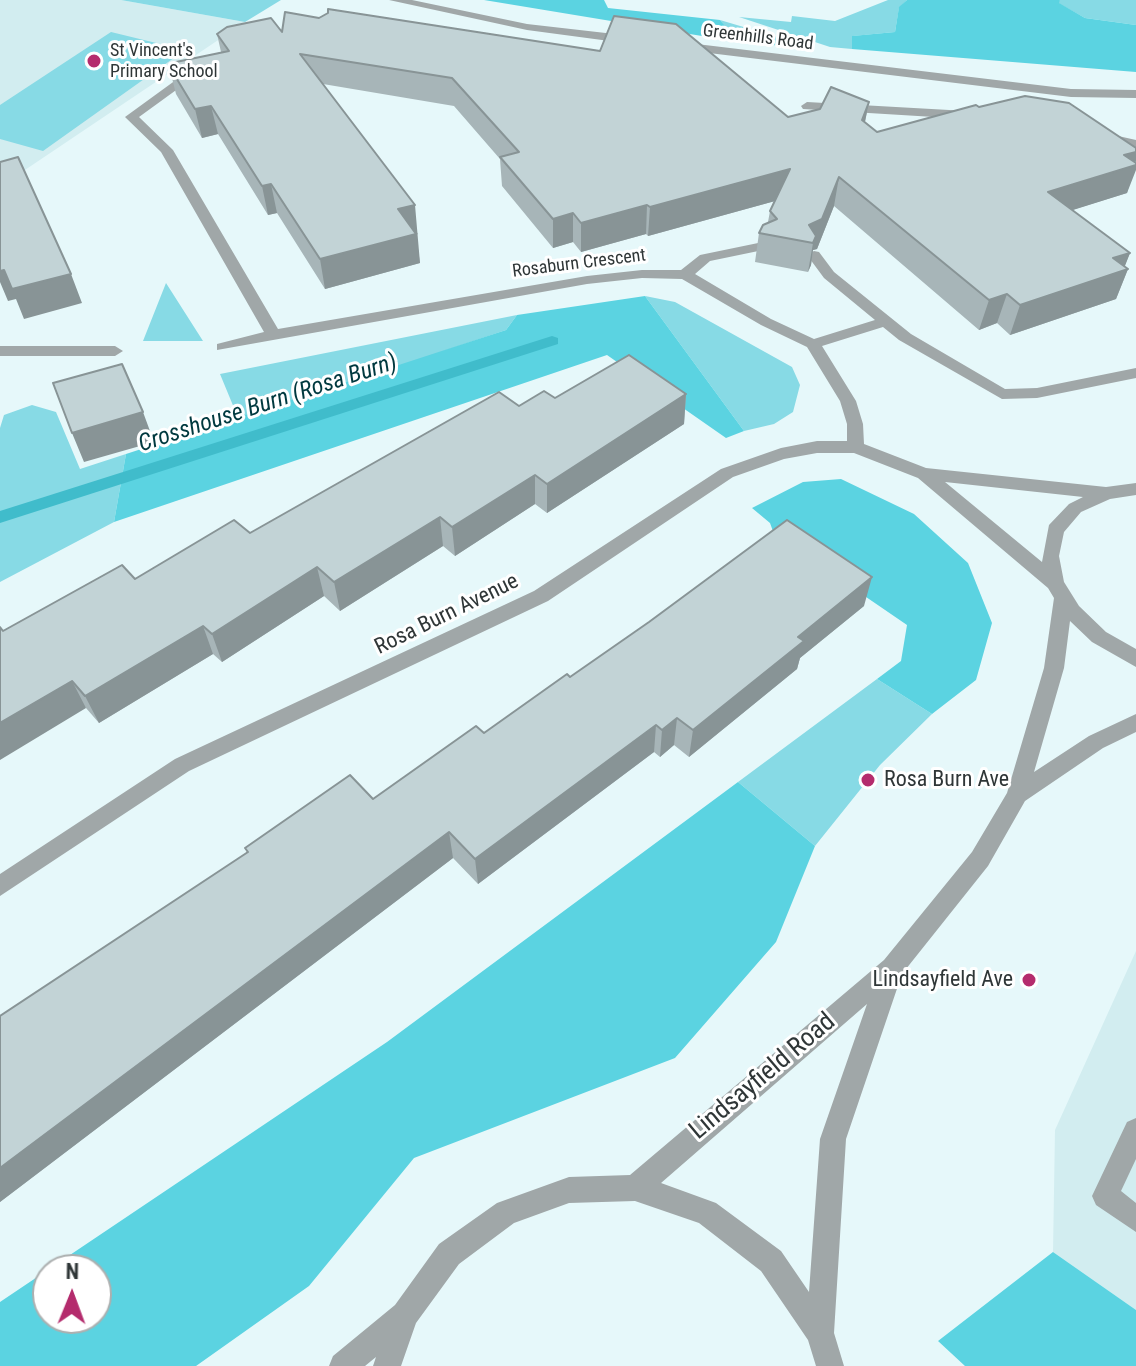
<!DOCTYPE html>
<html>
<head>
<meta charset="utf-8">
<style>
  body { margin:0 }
  #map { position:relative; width:1136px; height:1366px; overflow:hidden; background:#e6f8fa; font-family:"Roboto Condensed",sans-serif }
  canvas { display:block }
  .north { position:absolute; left:32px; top:1254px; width:80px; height:80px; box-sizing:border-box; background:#fff; border:2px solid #acafaf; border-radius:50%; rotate:1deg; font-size:22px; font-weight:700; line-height:32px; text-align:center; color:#2f3637 }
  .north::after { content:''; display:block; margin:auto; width:28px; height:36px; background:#b42c6d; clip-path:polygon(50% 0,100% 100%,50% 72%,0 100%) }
</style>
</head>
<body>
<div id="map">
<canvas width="1136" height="1366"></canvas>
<div class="north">N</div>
</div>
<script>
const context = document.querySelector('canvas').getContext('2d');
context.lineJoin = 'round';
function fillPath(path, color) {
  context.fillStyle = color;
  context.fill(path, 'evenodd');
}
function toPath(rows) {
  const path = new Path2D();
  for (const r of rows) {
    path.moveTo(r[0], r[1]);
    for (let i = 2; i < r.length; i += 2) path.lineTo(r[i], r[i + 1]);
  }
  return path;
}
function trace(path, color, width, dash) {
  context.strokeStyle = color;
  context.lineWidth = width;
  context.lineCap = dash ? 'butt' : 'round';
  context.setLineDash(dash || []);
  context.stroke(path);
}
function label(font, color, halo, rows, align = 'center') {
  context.font = font + ' "Roboto Condensed",sans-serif';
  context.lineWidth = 6;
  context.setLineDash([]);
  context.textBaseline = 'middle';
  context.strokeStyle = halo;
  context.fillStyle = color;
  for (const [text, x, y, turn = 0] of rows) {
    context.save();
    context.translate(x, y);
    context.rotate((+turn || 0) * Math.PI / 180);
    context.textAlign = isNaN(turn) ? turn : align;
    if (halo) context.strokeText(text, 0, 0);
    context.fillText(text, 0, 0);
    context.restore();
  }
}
fillPath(toPath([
  [0,0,121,0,245,22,16,176,0,177],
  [1136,951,1136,1310,1053,1252,1055,1130]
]), '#d2edf0');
fillPath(toPath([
  [121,0,281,0,245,22],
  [888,0,907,0,899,8,895,32,853,36,852,49,830,47,739,17,791,22,792,16,835,21],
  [1060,0,1136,0,1136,25,1085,18,1058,3],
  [720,20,814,48,814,50,714,38,732,35],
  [111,32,185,50,43,151,0,139,0,105],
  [166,283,203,341,143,341],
  [645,296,675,302,792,367,800,385,793,412,774,424,744,431],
  [517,315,506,330,239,420,220,374],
  [32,405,56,412,80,469,126,454,114,522,0,582,0,428,4,415],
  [877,679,932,714,880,765,815,846,738,782]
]), '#87dae5');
fillPath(toPath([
  [484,0,604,0,608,8,720,20,733,35,714,38],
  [907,0,1060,0,1059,3,1085,18,1136,25,1136,72,852,49,852,36,895,32,899,7],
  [645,296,744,431,726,438,607,355,114,522,126,454,506,330,517,315],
  [841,479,914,514,968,563,992,623,976,680,932,714,877,679,901,661,907,625,774,534,770,523,752,508,803,482],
  [738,782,815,846,776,942,675,1058,414,1158,309,1286,196,1366,0,1366,0,1302,387,1042],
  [48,1270,96,1270,96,1318,48,1318],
  [1053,1252,1136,1310,1136,1366,965,1366,938,1341]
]), '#5bd3e1');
fillPath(toPath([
  [552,336,558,338,558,344,0,523,0,511,552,336]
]), '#40bccb');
fillPath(toPath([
  [389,0,412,0,527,24,632,36,638,40,632,44,527,30,389,0],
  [680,42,1071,89,1136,90,1136,98,1071,97,676,49,674,46,680,42],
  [191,69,201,72,139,117,173,150,278,329,587,276,642,270,681,270,700,255,763,242,770,246,768,249,710,261,695,274,771,319,814,339,875,320,824,278,807,255,814,251,819,252,834,272,911,334,1005,389,1037,388,1136,368,1136,378,1037,398,1002,399,899,340,883,327,822,346,856,401,863,424,864,444,926,468,1106,487,1136,483,1136,495,1110,499,1081,512,1064,532,1059,556,1064,582,1079,606,1106,632,1136,649,1136,667,1092,642,1070,621,1064,668,1034,772,1089,736,1136,714,1136,732,1103,748,1025,801,988,866,902,974,846,1139,834,1333,844,1366,816,1366,808,1340,761,1271,699,1223,635,1201,569,1203,514,1223,459,1264,416,1323,401,1366,373,1366,376,1357,365,1366,329,1366,333,1356,395,1305,439,1244,497,1203,569,1177,630,1175,884,960,972,852,1007,793,1044,668,1054,598,1048,588,918,478,854,453,817,453,784,459,733,477,548,601,189,771,0,896,0,874,175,759,534,591,721,469,781,448,817,441,847,441,847,424,840,401,807,347,761,325,682,279,642,278,587,284,217,350,217,344,264,332,161,152,125,117,191,69],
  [945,482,1083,497,1069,504,1049,525,1042,562,945,482],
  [867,1004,820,1139,809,1292,781,1251,716,1203,661,1183,867,1004],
  [807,102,967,111,973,115,967,119,803,109,801,106,807,102],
  [1096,131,1136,140,1136,148,1096,137,1096,131],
  [0,346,115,346,123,351,115,356,0,356,0,346],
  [1136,1118,1136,1159,1121,1191,1136,1203,1136,1232,1096,1205,1092,1196,1127,1122,1136,1118]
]), '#a0a7a8');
fillPath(toPath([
  [282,32,788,117,869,102,865,122,877,132,979,107,1135,163,1127,193,1072,210,1130,253,1124,267,1128,269,1116,299,1010,335,997,323,979,330,834,206,817,249,813,250,811,265,808,272,755,262,759,233,768,222,770,211,775,201,648,236,646,234,581,252,573,242,553,248,502,186,500,159,454,106,323,84,418,234,416,235,420,263,325,289,277,213,268,215,218,134,202,138,176,94,169,66,221,52,217,34],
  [686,394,684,424,547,513,535,504,455,556,443,546,340,611,324,596,222,662,213,654,99,723,86,708,3,631,250,533,519,406,555,398],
  [864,606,800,658,797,669,689,757,674,745,660,757,654,752,478,884,453,858,0,1202,0,1016,247,853,245,848,373,799,484,733,570,677]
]), '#a7b5b8');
fillPath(toPath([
  [869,102,863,131,862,120],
  [211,106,218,134,202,138,195,109],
  [1136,152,1136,161,1134,166,1136,165,1136,170,1127,193,1038,221,1048,192,1124,155],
  [790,169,786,198,648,236,650,207],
  [839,177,834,206,817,249,813,250,811,265,808,272,813,243,809,225],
  [271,184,277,213,268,215,262,186],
  [415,205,420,263,325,289,320,259,398,209],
  [647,205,646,234,581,252,581,223],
  [573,213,573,242,553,248,553,219],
  [1130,253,1123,271,1128,269,1116,299,1010,335,1020,305,1113,258],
  [4,270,71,274,82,303,24,319,16,299,8,301,0,282,0,271],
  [1007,294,997,323,979,330,989,300],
  [686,394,684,424,547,513,547,484],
  [143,412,154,442,84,462,72,433],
  [535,475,535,504,455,556,452,527],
  [440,517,443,546,340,611,334,582],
  [317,567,324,596,222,662,212,634],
  [872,577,864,606,800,658,797,669,689,757,693,730,798,637],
  [203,626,213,654,99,723,85,696],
  [72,681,86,708,0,760,0,723],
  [677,718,674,745,660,757,662,730],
  [656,725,654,752,478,884,475,859],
  [449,832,453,858,0,1202,0,1168]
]), '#889496');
const building = toPath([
  [328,9,600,51,614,16,676,24,788,117,820,109,831,87,869,102,862,120,877,132,976,105,979,107,1025,96,1069,103,1136,148,1136,152,1124,155,1136,163,1136,165,1048,192,1130,253,1113,258,1128,269,1020,305,1007,294,989,300,839,177,822,219,809,225,816,236,813,243,759,233,763,225,777,219,770,211,790,169,650,207,647,205,581,223,573,213,553,219,500,157,519,152,452,78,300,54,415,205,398,209,416,234,320,259,271,184,262,186,211,106,195,109,169,66,176,62,229,51,217,34,227,27,271,18,282,32,285,12,319,18,328,13,328,9],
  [18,157,71,274,12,289,4,270,0,271,0,162,18,157],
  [629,355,686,394,547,484,535,475,452,527,440,517,334,582,317,567,212,634,203,626,85,696,72,681,0,723,0,627,3,631,122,565,135,579,234,520,250,533,499,392,519,406,544,391,555,398,629,355],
  [122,364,143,412,72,433,53,383,122,364],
  [787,520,872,577,798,637,804,641,693,730,677,718,662,730,656,725,475,859,449,832,0,1168,0,1016,248,852,245,848,350,775,373,799,476,726,484,733,567,674,570,677,649,622,787,520]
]);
fillPath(building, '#c2d3d6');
trace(building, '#889496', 2);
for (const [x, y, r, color] of [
  [94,61,8,"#b42c6d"],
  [868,780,8,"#b42c6d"],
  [1029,980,8,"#b42c6d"]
]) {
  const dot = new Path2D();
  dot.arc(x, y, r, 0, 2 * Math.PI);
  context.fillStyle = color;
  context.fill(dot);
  trace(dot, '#fff', 3);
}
label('18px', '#2f3637', '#fff', [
  ["Greenhills Road",758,38,7],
  ["Rosaburn Crescent",579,264,-7]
]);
label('18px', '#2f3637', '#fff', [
  ["St Vincent's",110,51],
  ["Primary School",110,72]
], 'left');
label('22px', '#2f3637', '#fff', [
  ["Rosa Burn Avenue",447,615,-26]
]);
label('22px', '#2f3637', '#fff', [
  ["Rosa Burn Ave",884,780],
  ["Lindsayfield Ave",1013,980,"right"]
], 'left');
label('italic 24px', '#00393f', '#fff', [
  ["Crosshouse Burn (Rosa Burn)",268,404,-18]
]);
label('26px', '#2f3637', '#fff', [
  ["Lindsayfield Road",763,1077,-40]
]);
</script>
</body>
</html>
